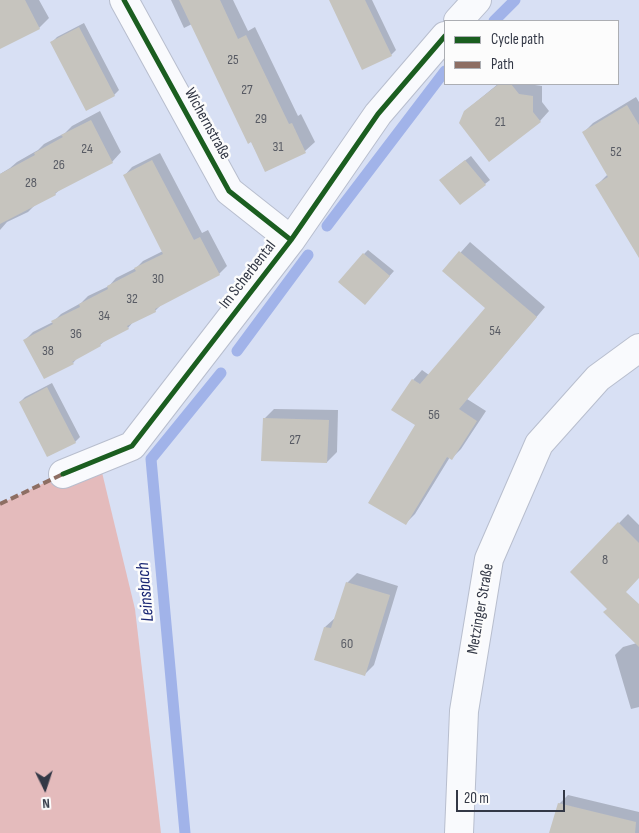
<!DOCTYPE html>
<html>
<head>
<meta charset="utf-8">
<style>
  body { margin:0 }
  #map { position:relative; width:639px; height:833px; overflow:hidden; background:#d8e0f4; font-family:"Sofia Sans Condensed",sans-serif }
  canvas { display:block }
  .legend { position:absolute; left:444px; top:20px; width:175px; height:65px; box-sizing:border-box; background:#fcfcfc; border:1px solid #acaeb3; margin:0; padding:6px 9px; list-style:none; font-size:15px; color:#333846 }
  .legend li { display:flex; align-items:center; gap:10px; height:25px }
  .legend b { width:25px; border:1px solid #acaeb3 }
  .north { position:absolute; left:20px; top:763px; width:50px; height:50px; -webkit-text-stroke:4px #fcfcfc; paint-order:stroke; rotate:176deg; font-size:14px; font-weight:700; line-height:20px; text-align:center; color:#333846 }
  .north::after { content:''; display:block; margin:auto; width:18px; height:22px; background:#333846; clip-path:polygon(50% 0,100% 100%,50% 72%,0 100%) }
  .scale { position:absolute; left:456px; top:790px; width:109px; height:22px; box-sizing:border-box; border:2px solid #333846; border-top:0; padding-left:6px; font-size:15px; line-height:18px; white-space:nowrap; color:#333846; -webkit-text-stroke:4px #fcfcfc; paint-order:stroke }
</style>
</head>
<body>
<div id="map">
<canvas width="639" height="833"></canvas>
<ul class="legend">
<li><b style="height:6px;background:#1b5e20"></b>Cycle path</li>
<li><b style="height:6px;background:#8d6e63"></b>Path</li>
</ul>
<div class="north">N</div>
<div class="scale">20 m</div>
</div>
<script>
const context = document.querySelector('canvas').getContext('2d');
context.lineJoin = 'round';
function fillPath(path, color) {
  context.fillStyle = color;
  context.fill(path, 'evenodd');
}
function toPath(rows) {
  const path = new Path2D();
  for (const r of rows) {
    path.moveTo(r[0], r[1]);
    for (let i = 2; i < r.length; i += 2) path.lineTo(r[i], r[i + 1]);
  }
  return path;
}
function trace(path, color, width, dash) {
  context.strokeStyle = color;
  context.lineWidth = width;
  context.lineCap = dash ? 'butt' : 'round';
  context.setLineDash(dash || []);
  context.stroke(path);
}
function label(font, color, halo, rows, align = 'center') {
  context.font = font + ' "Sofia Sans Condensed",sans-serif';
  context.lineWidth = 5;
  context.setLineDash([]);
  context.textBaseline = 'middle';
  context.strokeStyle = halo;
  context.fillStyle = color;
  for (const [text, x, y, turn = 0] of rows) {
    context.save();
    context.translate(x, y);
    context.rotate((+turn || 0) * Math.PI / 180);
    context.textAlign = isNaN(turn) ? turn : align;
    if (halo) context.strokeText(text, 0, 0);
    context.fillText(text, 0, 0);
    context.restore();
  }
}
fillPath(toPath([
  [99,460,135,609,161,833,0,833,0,504,63,474]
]), '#e4bbbc');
fillPath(toPath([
  [0,0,39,0,49,18,39,28,0,48],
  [171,0,233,0,248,31,255,27,298,116,301,114,315,142,305,151,266,171,192,24,184,28],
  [330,0,372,0,396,50,391,55],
  [84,23,119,90,114,95,52,42,57,37],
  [498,84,528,84,542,86,542,102,549,111,540,121,465,111],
  [636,97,639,102,639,251,597,185,608,174,584,132,593,123],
  [100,111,121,152,112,162,63,187,55,194,35,205,28,212,7,222,0,230,0,174,10,168,17,162,38,150,44,144,65,133,72,126],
  [160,153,202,233,208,230,227,266,219,274,163,303,155,311,134,321,128,328,107,339,100,345,79,356,73,363,25,340,33,332,53,322,61,314,81,303,88,296,109,286,116,278,136,268,143,261,163,251,125,175,132,167],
  [471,156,490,180,485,184,446,175],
  [470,242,545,307,467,399,486,411,461,449,452,458,450,457,415,514,405,524,417,425,413,380,422,370,429,375,486,308,444,271],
  [368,250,394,271,369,299,364,254],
  [52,383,80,437,75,442,48,456,20,402,25,397],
  [274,409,338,410,337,452,327,462,264,419],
  [628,514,639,525,639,577,571,572],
  [357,573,398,586,374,665,365,674,325,627,335,618,347,583],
  [639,606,639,707,631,709,615,655,623,647,637,643],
  [568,795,639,812,639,833,550,833,559,804]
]), '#0003');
trace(toPath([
  [494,21,515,0],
  [327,226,445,71],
  [237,351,308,255],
  [185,833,151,459,221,373]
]), '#a1b3e9', 11);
fillPath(toPath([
  [0,0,25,0,40,29,0,49],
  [179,0,220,0,238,39,246,35,289,124,292,123,306,153,265,172,251,142,248,144],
  [329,0,365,0,392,56,362,70],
  [79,27,115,96,86,111,50,42],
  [499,84,511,84,519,94,533,96,533,112,541,122,489,162,459,123,464,111],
  [627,105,639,125,639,258,595,185,608,177,582,132],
  [91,120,113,163,55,193,56,195,0,224,0,174,35,155,34,153,63,137,61,135],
  [152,160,194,240,200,237,220,275,155,309,156,312,127,326,129,329,100,344,101,346,72,362,74,364,44,379,23,340,53,324,51,321,80,307,79,304,108,289,107,286,136,271,134,268,163,254,123,175],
  [465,160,486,185,460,205,439,180],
  [459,251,537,317,459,409,477,421,452,460,447,457,406,525,368,503,415,425,391,410,412,379,420,384,485,308,442,271],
  [363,253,390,276,365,305,338,282],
  [47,387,76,443,47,457,19,402],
  [263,418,329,420,327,463,261,461],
  [618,522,639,543,639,578,626,592,639,604,639,647,603,612,607,609,570,572],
  [346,582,390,595,365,676,314,660,324,627,331,628],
  [558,803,636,822,635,833,549,833]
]), '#c6c4be');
const minor = toPath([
  [124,0,229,191,291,240],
  [458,21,477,0],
  [63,474,132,446,291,240,378,114,445,36]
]);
const secondary = toPath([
  [459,833,464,711,489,559,539,444,598,378,639,348]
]);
trace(minor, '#b8bece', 30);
trace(secondary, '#b8bece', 30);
trace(minor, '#f9fafd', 28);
trace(secondary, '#f9fafd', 28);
trace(toPath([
  [0,504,63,474]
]), '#8d6e63', 4, [8, 4]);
trace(toPath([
  [124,0,229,191,291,240],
  [63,474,132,446,291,240,378,114,445,36]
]), '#1b5e20', 5);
label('14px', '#585b64', null, [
  ["25",233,60],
  ["27",247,90],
  ["29",261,119],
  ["21",500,122],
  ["31",278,147],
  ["24",87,149],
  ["52",616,152],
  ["26",59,165],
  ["28",31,183],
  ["30",158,279],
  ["32",132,299],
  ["34",104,316],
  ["54",495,331],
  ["36",76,334],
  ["38",48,351],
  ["56",434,415],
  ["27",295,440],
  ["8",605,560],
  ["60",347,644]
]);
label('16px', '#333846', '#fcfcfc', [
  ["Wichernstraße",207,124,61],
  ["Im Scherbental",248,275,-52],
  ["Metzinger Straße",481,609,-80]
]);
label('italic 18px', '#1a2774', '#fcfcfc', [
  ["Leinsbach",146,592,-95]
]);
</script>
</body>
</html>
